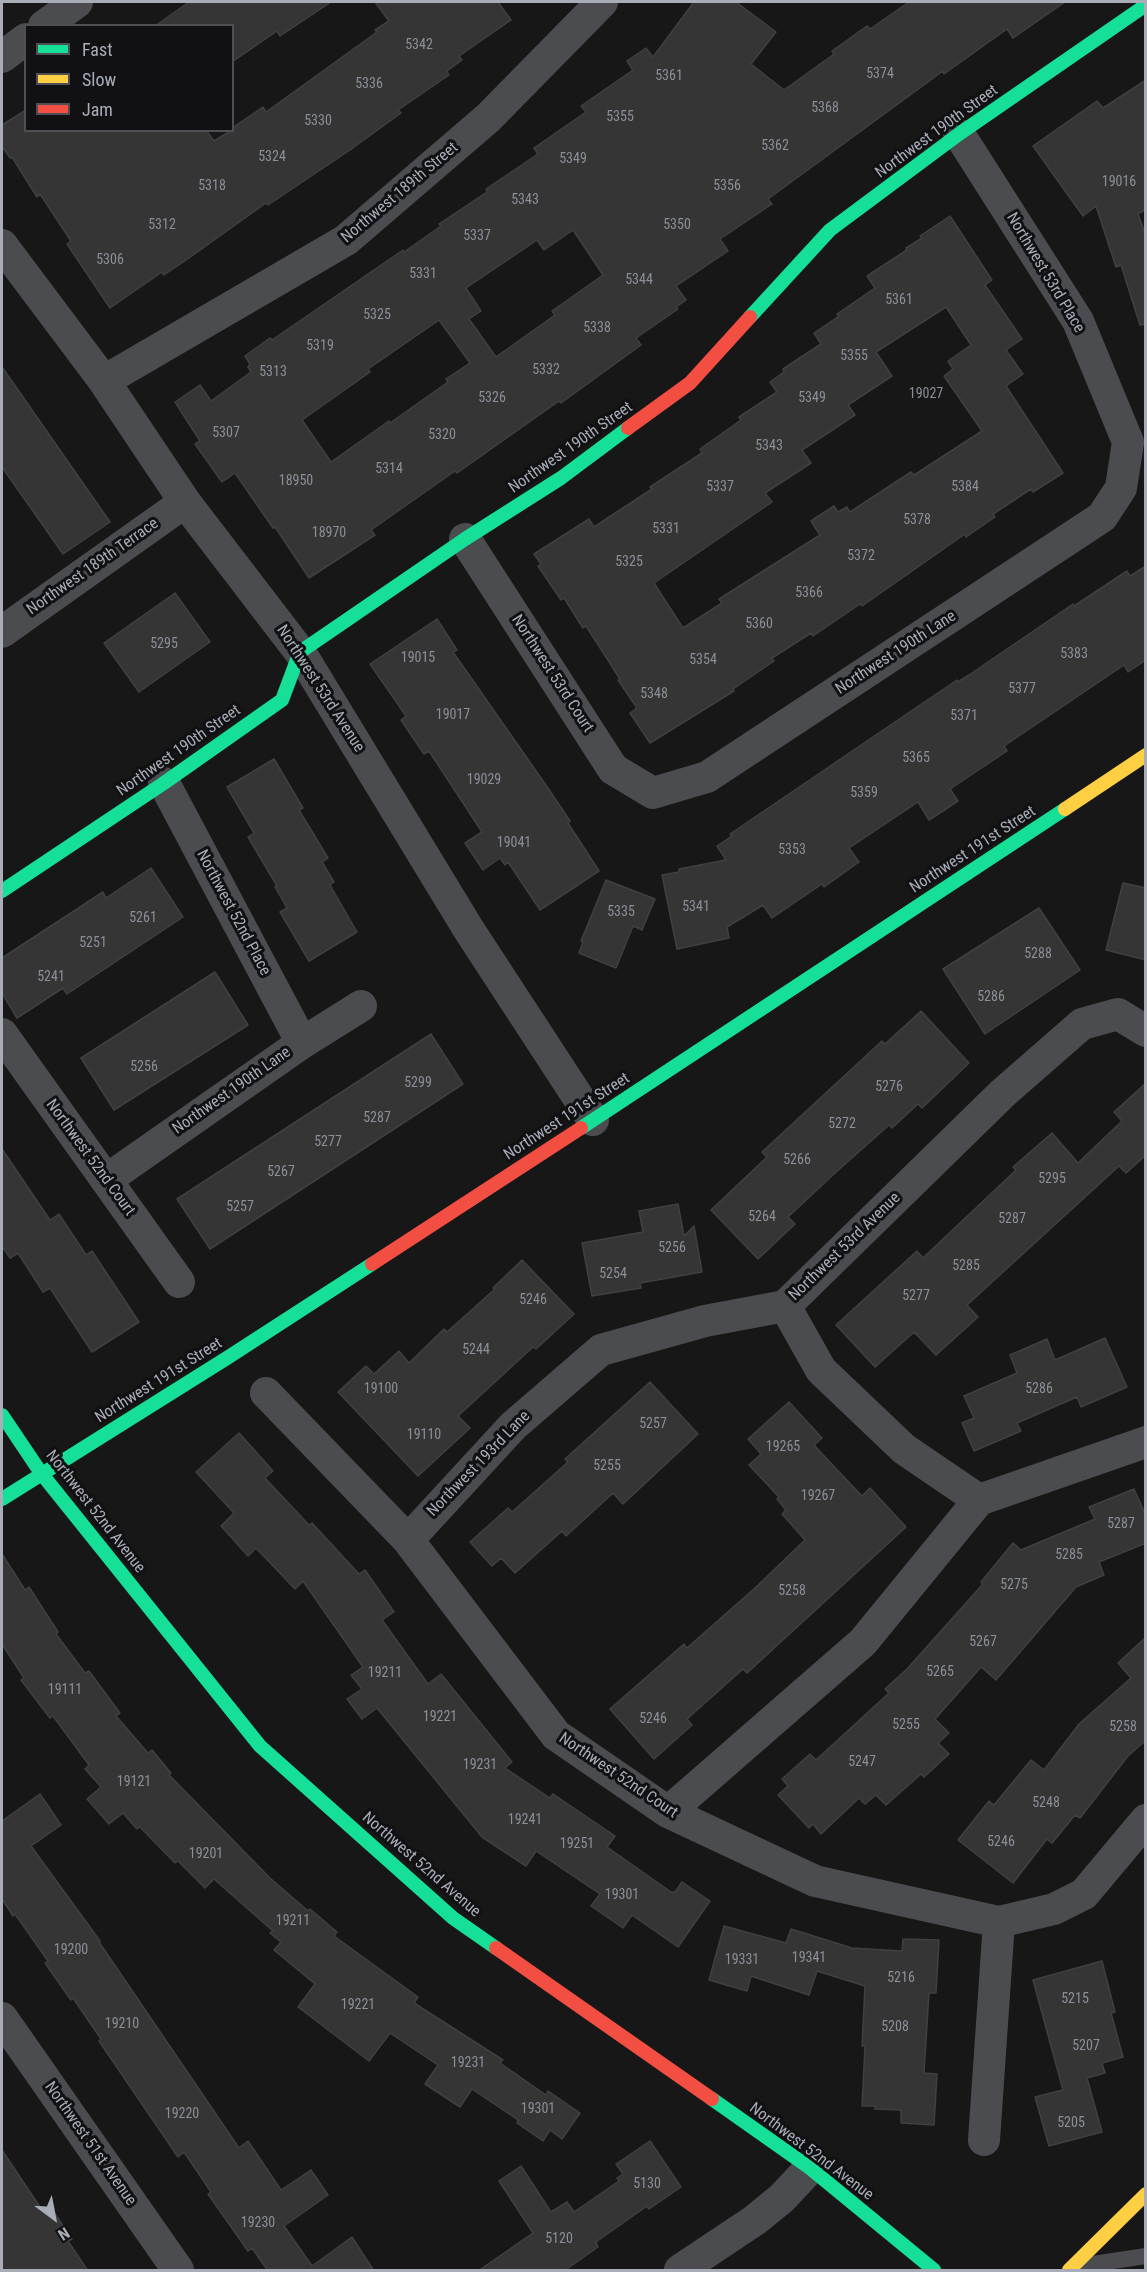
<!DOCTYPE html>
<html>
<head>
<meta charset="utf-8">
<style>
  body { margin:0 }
  #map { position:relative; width:1147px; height:2272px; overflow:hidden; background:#171717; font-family:"Roboto Condensed",sans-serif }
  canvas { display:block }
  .frame { position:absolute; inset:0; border:3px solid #a8adb8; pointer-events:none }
  .legend { position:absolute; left:24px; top:24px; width:210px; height:108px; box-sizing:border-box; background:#111113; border:2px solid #4d4f55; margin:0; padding:8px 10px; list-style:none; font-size:18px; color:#a8adb8 }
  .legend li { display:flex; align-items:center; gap:12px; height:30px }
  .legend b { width:30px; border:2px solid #4d4f55 }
  .north { position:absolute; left:24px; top:2188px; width:60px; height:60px; -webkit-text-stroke:4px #111113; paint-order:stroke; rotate:148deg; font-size:16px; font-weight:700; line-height:24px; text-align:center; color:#a8adb8 }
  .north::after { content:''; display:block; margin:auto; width:21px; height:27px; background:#a8adb8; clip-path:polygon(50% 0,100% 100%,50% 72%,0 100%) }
</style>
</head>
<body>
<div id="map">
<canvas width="1147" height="2272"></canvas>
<div class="frame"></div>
<ul class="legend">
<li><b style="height:8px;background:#16e098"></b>Fast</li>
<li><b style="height:8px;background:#ffcf43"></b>Slow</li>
<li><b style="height:8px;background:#f24e42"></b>Jam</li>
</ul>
<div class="north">N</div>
</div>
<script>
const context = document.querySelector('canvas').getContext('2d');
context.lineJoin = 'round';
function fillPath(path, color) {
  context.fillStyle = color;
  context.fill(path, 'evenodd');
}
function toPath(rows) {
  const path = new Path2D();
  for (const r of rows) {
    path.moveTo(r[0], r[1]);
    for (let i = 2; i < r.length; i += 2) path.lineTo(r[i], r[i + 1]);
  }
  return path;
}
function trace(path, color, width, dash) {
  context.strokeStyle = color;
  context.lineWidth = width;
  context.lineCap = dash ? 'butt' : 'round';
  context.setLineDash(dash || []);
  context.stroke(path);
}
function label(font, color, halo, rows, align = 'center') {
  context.font = font + ' "Roboto Condensed",sans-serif';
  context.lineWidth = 6;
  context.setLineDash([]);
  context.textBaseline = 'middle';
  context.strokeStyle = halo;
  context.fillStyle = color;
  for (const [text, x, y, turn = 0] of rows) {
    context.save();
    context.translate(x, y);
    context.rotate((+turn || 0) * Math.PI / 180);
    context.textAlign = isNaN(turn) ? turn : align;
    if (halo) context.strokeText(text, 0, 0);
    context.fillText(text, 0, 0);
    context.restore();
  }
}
const building = toPath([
  [189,2,331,2,280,36,277,31,232,62,232,26,155,26,189,2],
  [375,2,498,2,511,20,459,56,462,60,447,71,449,75,398,110,401,113,350,150,268,205,266,203,189,258,164,275,162,272,110,308,67,244,71,241,40,194,37,197,12,157,10,158,2,146,2,125,26,110,26,130,206,130,214,141,232,130,232,128,263,107,266,112,377,32,375,30,389,21,375,2],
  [694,2,736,2,776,32,751,64,784,90,834,54,832,51,867,26,870,29,909,2,1065,2,1013,38,1007,29,944,74,943,71,768,199,772,204,720,239,728,251,676,286,686,300,676,307,678,309,636,338,641,345,561,403,559,401,457,473,455,471,371,530,375,535,309,578,275,527,273,528,235,473,222,482,195,444,200,441,175,402,200,385,211,401,251,372,248,367,250,364,245,356,270,338,272,340,403,250,404,252,441,226,439,224,487,192,486,189,538,154,534,148,586,112,581,106,633,70,627,61,646,48,653,57,694,2],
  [573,230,603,275,552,311,555,315,496,357,469,319,481,311,466,288,537,240,544,250,573,230],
  [439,320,470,363,446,379,448,382,390,423,389,421,331,462,302,420,370,372,368,369,439,320],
  [1146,80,1146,209,1138,214,1146,236,1146,324,1140,325,1121,265,1116,267,1096,206,1083,216,1033,146,1097,101,1103,108,1146,80],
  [950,216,992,280,985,285,1022,339,1006,350,1023,374,1006,386,1063,473,1033,492,1031,489,993,514,995,517,966,537,965,534,862,606,860,604,813,636,811,633,772,658,774,661,733,689,734,691,650,743,630,713,637,708,618,680,620,679,586,626,583,628,564,598,561,600,538,566,541,564,534,554,589,519,594,527,652,489,650,487,702,453,700,449,741,420,739,417,777,392,770,382,784,372,783,369,821,344,814,333,839,316,837,314,875,288,867,276,907,250,906,248,922,238,920,236,950,216],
  [946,307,971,345,948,361,953,369,944,376,982,431,914,475,911,472,850,512,847,507,838,512,834,506,811,521,820,535,719,599,722,603,683,628,654,583,772,502,765,493,811,463,802,450,855,415,848,405,892,376,876,352,946,307],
  [2,367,110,522,63,554,2,467,2,367],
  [1146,566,1146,660,1128,672,1124,665,1004,746,1007,751,950,789,958,801,929,820,918,802,849,848,859,862,824,887,822,884,772,918,763,905,727,927,729,938,677,949,662,875,679,872,679,869,726,860,717,846,732,836,730,834,923,703,957,680,958,682,969,675,1073,604,1074,606,1127,571,1130,576,1146,566],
  [175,593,210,642,139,692,104,643,175,593],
  [437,619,457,650,453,652,550,791,570,821,568,823,599,871,540,910,508,862,505,865,500,858,483,870,465,843,482,832,429,751,424,754,401,720,406,716,370,664,437,619],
  [274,759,303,808,299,810,328,858,322,862,334,882,330,885,357,932,309,961,280,912,287,908,275,887,277,886,248,837,254,833,227,787,274,759],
  [151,868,183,917,67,994,63,988,17,1018,2,993,2,958,103,892,106,898,151,868],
  [606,880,655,899,642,930,633,926,616,968,579,953,583,942,581,941,606,880],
  [1123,883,1146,888,1146,960,1106,950,1123,883],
  [1039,908,1080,970,985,1034,943,969,1039,908],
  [215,972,248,1025,114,1110,81,1058,215,972],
  [921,1011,969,1063,922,1108,918,1104,892,1128,889,1125,835,1173,788,1217,795,1224,758,1259,711,1210,767,1157,762,1152,882,1041,885,1044,921,1011],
  [431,1034,463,1084,210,1249,177,1199,431,1034],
  [1146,1083,1146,1155,1126,1173,1119,1166,967,1305,978,1317,936,1355,914,1332,875,1367,836,1325,917,1251,923,1258,1016,1170,1013,1167,1052,1133,1078,1163,1122,1121,1114,1112,1146,1083],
  [2,1149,50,1220,59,1214,86,1255,92,1251,139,1322,92,1352,50,1288,43,1292,18,1253,10,1258,2,1246,2,1149],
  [678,1204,684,1236,694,1226,702,1272,640,1283,641,1288,592,1296,582,1243,643,1232,639,1211,678,1204],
  [522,1260,574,1314,536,1349,533,1347,458,1416,470,1428,418,1476,338,1392,366,1366,374,1374,399,1351,409,1363,444,1329,447,1332,495,1289,493,1288,522,1260],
  [1105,1338,1127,1387,1081,1407,1077,1397,1017,1423,1021,1431,974,1451,962,1423,974,1418,964,1396,1017,1373,1010,1355,1047,1339,1055,1360,1105,1338],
  [650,1382,698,1434,623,1504,613,1493,566,1536,562,1531,515,1573,501,1558,492,1566,470,1542,508,1508,512,1512,568,1462,565,1459,650,1382],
  [789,1402,822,1438,814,1445,841,1474,862,1496,870,1488,906,1527,747,1673,743,1669,687,1719,692,1725,654,1759,610,1709,684,1644,687,1648,755,1588,805,1540,782,1514,786,1510,777,1499,779,1497,749,1465,761,1454,748,1439,789,1402],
  [239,1433,273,1471,265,1478,309,1525,312,1523,359,1574,365,1570,394,1612,382,1620,428,1684,441,1674,512,1762,505,1768,550,1798,553,1794,615,1836,607,1847,671,1892,675,1892,682,1882,710,1901,678,1947,632,1915,623,1928,591,1906,600,1894,536,1851,526,1866,482,1837,377,1708,362,1719,347,1699,362,1689,351,1675,363,1667,303,1581,295,1589,256,1548,248,1556,221,1526,234,1513,196,1472,239,1433],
  [1134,1489,1146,1516,1146,1543,1099,1562,1104,1575,1076,1587,996,1680,981,1667,935,1719,949,1733,938,1743,949,1754,924,1777,921,1774,886,1805,876,1795,865,1804,859,1798,821,1834,813,1824,809,1828,778,1795,788,1786,782,1779,810,1754,816,1760,889,1693,885,1689,907,1669,983,1584,981,1582,1013,1543,1021,1550,1095,1519,1089,1507,1134,1489],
  [2,1554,25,1590,29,1587,58,1632,56,1634,85,1673,89,1671,120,1713,116,1716,148,1753,152,1750,171,1773,169,1775,270,1878,308,1911,310,1909,337,1932,334,1936,418,1997,414,2003,503,2060,500,2063,546,2095,548,2091,580,2113,562,2139,550,2130,543,2141,517,2123,518,2120,472,2089,460,2107,425,2084,438,2065,390,2033,369,2061,298,2007,315,1984,274,1950,281,1942,270,1933,273,1931,214,1879,205,1888,178,1861,175,1863,140,1827,137,1829,123,1813,109,1824,87,1799,101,1787,85,1769,89,1765,53,1716,50,1718,21,1680,24,1678,2,1644,2,1554],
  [1146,1637,1146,1740,1128,1756,1080,1818,1075,1815,1052,1843,1047,1839,1013,1883,958,1840,989,1801,994,1805,1031,1760,1044,1770,1079,1724,1131,1678,1118,1663,1146,1637],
  [40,1794,61,1825,31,1846,100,1941,99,1942,239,2148,248,2141,281,2190,311,2170,328,2195,284,2226,312,2266,352,2237,374,2271,268,2271,252,2248,248,2251,208,2194,211,2192,184,2152,178,2157,99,2041,101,2039,73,1998,71,2000,45,1963,48,1961,15,1914,13,1916,2,1899,2,1821,40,1794],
  [724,1926,786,1943,791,1929,852,1948,902,1951,903,1939,939,1940,936,1993,929,1993,924,2073,937,2074,934,2125,901,2123,901,2110,875,2109,875,2106,862,2106,865,2046,862,2046,865,1986,817,1971,809,1995,751,1976,747,1991,709,1980,724,1926],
  [1102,1961,1115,2012,1111,2013,1123,2057,1102,2063,1105,2073,1087,2078,1102,2132,1049,2146,1035,2097,1063,2090,1033,1980,1102,1961],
  [650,2141,681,2187,649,2209,647,2206,596,2242,598,2247,564,2271,478,2271,533,2233,499,2181,521,2166,551,2212,567,2202,574,2212,619,2181,617,2178,623,2174,616,2164,650,2141],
  [2,2150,44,2213,51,2208,72,2239,68,2241,88,2271,2,2271,2,2150]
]);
fillPath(building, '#353536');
trace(building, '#3f4043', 1.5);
trace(toPath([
  [1080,2266,1146,2256]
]), '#4b4c50', 16);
trace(toPath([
  [44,26,77,2],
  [2,57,26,39],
  [2,245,104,381,185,502,300,652,469,930,593,1120],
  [104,381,346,240,488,118,602,2],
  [465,539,613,769,653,793,707,777,1102,517,1121,488,1128,442,1078,321,959,134],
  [2,632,185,502],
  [164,783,302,1043],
  [2,1034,179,1282],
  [106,1180,302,1043,361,1006],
  [785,1306,1003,1093,1082,1024,1118,1014,1146,1031],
  [785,1306,821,1370,904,1449,979,1500,1146,1442],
  [266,1393,408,1540,556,1735,668,1812,815,1881,999,1922,1054,1909,1084,1894,1146,1820],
  [408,1540,513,1426,601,1350,705,1321,785,1306],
  [668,1812,863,1642,979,1500],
  [2,2018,178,2270],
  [984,2140,999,1922],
  [680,2270,755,2220,782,2198,810,2168]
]), '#4b4c50', 32);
trace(toPath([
  [750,317,830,230,959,134,1146,5],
  [2,891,164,783,282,700,300,652,465,539,561,478,628,428],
  [581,1128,1065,809],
  [2,1415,41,1473,260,1746,453,1918,496,1948],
  [2,1499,227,1358,372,1264],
  [712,2099,810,2168,934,2270]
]), '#16e098', 14);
trace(toPath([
  [1065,809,1146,755],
  [1069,2270,1146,2194]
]), '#ffcf43', 14);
trace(toPath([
  [628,428,690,383,750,317],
  [372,1264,581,1128],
  [496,1948,712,2099]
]), '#f24e42', 14);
label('14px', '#8b8f98', null, [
  ["5342",419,45],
  ["5374",880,74],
  ["5361",669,76],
  ["5336",369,84],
  ["5368",825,108],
  ["5355",620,117],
  ["5330",318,121],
  ["5362",775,146],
  ["5324",272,157],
  ["5349",573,159],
  ["19016",1119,182],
  ["5318",212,186],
  ["5356",727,186],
  ["5343",525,200],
  ["5312",162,225],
  ["5350",677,225],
  ["5337",477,236],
  ["5306",110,260],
  ["5331",423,274],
  ["5344",639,280],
  ["5361",899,300],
  ["5325",377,315],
  ["5338",597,328],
  ["5319",320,346],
  ["5355",854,356],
  ["5332",546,370],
  ["5313",273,372],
  ["19027",926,394],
  ["5326",492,398],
  ["5349",812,398],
  ["5307",226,433],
  ["5320",442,435],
  ["5343",769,446],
  ["5314",389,469],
  ["18950",296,481],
  ["5337",720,487],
  ["5384",965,487],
  ["5378",917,520],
  ["5331",666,529],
  ["18970",329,533],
  ["5372",861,556],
  ["5325",629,562],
  ["5366",809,593],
  ["5360",759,624],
  ["5295",164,644],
  ["5383",1074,654],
  ["19015",418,658],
  ["5354",703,660],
  ["5377",1022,689],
  ["5348",654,694],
  ["19017",453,715],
  ["5371",964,716],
  ["5365",916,758],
  ["19029",484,780],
  ["5359",864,793],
  ["19041",514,843],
  ["5353",792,850],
  ["5341",696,907],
  ["5335",621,912],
  ["5261",143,918],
  ["5251",93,943],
  ["5288",1038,954],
  ["5241",51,977],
  ["5286",991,997],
  ["5256",144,1067],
  ["5299",418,1083],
  ["5276",889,1087],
  ["5287",377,1118],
  ["5272",842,1124],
  ["5277",328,1142],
  ["5266",797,1160],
  ["5267",281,1172],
  ["5295",1052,1179],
  ["5257",240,1207],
  ["5264",762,1217],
  ["5287",1012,1219],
  ["5256",672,1248],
  ["5285",966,1266],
  ["5254",613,1274],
  ["5277",916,1296],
  ["5246",533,1300],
  ["5244",476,1350],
  ["19100",381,1389],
  ["5286",1039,1389],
  ["5257",653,1424],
  ["19110",424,1435],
  ["19265",783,1447],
  ["5255",607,1466],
  ["19267",818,1496],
  ["5287",1121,1524],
  ["5285",1069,1555],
  ["5275",1014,1585],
  ["5258",792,1591],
  ["5267",983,1642],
  ["5265",940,1672],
  ["19211",385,1673],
  ["19111",65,1690],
  ["19221",440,1717],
  ["5246",653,1719],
  ["5255",906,1725],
  ["5258",1123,1727],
  ["5247",862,1762],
  ["19231",480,1765],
  ["19121",134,1782],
  ["5248",1046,1803],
  ["19241",525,1820],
  ["5246",1001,1842],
  ["19251",577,1844],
  ["19201",206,1854],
  ["19301",622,1895],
  ["19211",293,1921],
  ["19200",71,1950],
  ["19341",809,1958],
  ["19331",742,1960],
  ["5216",901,1978],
  ["5215",1075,1999],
  ["19221",358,2005],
  ["19210",122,2024],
  ["5208",895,2027],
  ["5207",1086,2046],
  ["19231",468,2063],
  ["19301",538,2109],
  ["19220",182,2114],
  ["5205",1071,2123],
  ["5130",647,2184],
  ["19230",258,2223],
  ["5120",559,2239]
]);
label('16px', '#a8adb8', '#111113', [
  ["Northwest 190th Street",937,132,-36],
  ["Northwest 189th Street",400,193,-40],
  ["Northwest 53rd Place",1045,273,59],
  ["Northwest 190th Street",571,448,-35],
  ["Northwest 189th Terrace",93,567,-35],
  ["Northwest 190th Lane",896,653,-33],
  ["Northwest 53rd Court",552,674,57],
  ["Northwest 53rd Avenue",320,689,57],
  ["Northwest 190th Street",179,751,-35],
  ["Northwest 191st Street",973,850,-33],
  ["Northwest 52nd Place",233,913,62],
  ["Northwest 190th Lane",232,1091,-35],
  ["Northwest 191st Street",567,1117,-33],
  ["Northwest 52nd Court",90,1158,54],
  ["Northwest 53rd Avenue",845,1247,-44],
  ["Northwest 191st Street",159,1381,-32],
  ["Northwest 193rd Lane",479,1464,-46],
  ["Northwest 52nd Avenue",95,1512,52],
  ["Northwest 52nd Court",618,1776,34],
  ["Northwest 52nd Avenue",421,1865,41],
  ["Northwest 51st Avenue",90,2144,55],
  ["Northwest 52nd Avenue",811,2152,37]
]);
</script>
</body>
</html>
